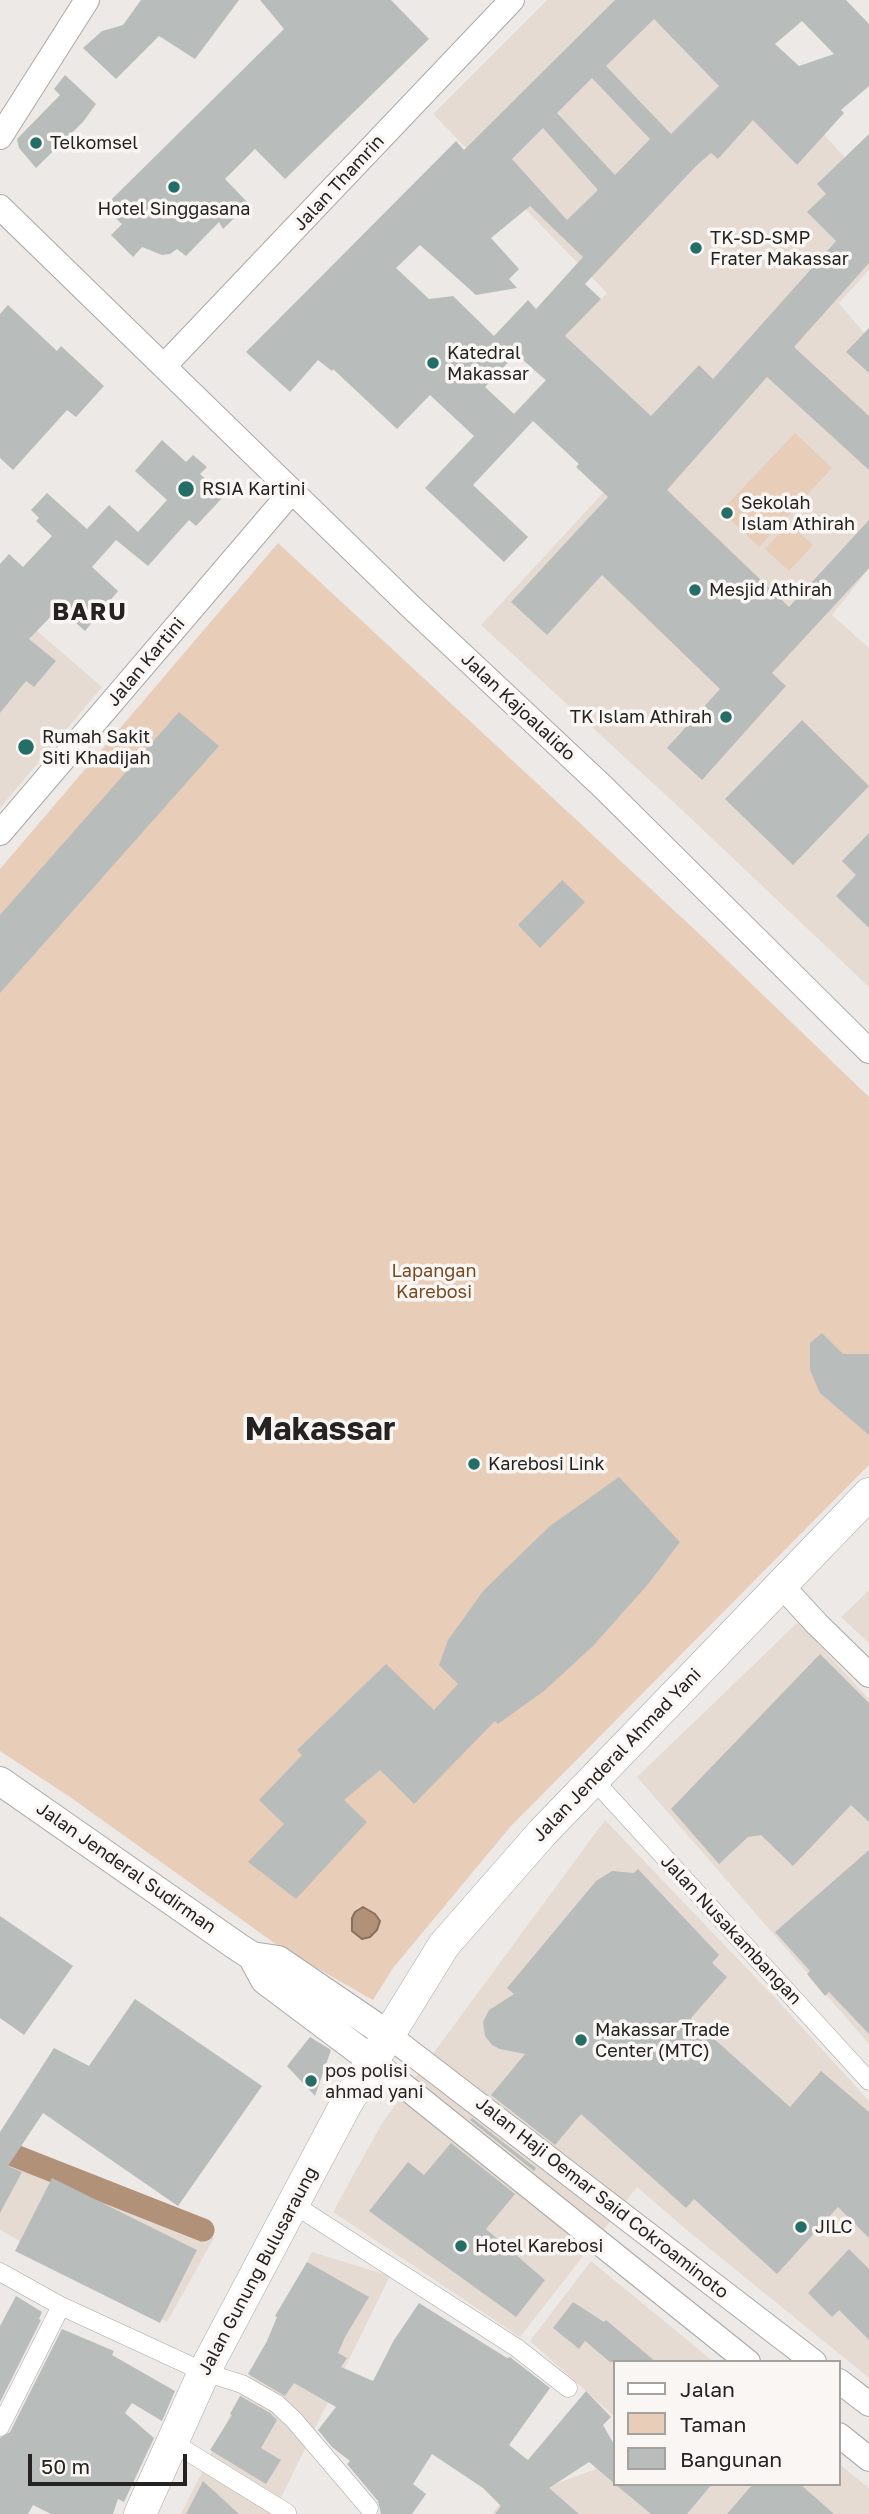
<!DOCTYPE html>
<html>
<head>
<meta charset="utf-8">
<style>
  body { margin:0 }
  #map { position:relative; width:869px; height:2514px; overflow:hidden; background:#ede9e6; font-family:"Golos Text",sans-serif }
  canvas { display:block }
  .legend { position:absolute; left:613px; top:2360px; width:228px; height:126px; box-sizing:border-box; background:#faf6f3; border:2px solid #a4a29f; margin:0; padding:9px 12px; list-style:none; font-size:21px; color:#242322 }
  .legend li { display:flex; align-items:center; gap:14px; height:35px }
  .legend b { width:35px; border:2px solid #a4a29f }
  .scale { position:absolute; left:28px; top:2454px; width:159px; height:32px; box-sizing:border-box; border:4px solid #242322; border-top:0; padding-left:9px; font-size:21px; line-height:24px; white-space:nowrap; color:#242322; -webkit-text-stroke:5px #faf6f3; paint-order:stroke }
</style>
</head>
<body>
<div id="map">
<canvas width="869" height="2514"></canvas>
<ul class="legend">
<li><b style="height:9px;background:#fff"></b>Jalan</li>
<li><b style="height:19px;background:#e8cdb9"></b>Taman</li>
<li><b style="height:19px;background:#b8bdbc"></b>Bangunan</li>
</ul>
<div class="scale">50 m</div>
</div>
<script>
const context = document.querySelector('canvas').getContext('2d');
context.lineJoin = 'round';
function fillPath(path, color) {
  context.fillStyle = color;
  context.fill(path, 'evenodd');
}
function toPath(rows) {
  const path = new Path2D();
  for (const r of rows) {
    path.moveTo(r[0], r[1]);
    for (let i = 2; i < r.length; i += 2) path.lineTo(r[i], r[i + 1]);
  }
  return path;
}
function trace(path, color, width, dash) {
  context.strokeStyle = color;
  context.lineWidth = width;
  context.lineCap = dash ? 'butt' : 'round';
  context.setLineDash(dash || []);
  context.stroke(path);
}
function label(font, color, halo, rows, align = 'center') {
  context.font = font + ' "Golos Text",sans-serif';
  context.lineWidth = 7;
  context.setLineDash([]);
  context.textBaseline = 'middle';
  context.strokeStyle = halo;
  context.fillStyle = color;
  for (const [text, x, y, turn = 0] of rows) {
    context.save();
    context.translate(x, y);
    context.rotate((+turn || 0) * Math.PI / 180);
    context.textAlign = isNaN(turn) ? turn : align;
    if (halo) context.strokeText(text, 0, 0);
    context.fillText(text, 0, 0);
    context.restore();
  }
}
fillPath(toPath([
  [547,0,695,0,786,93,869,184,869,270,839,303,869,339,869,569,832,615,869,648,869,987,682,810,481,625,636,457,533,370,607,293,433,114],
  [0,599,102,687,0,808],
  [869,1590,869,1643,841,1617],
  [798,1622,869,1699,869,2044,637,1777],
  [605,1820,779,2002,869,2101,869,2378,688,2231,637,2187,520,2337,333,2212,382,2123],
  [0,2136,214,2238,167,2322,0,2230],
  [312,2252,390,2276,273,2514,181,2514],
  [591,2261,714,2362,615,2362,615,2417,530,2341],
  [615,2462,615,2484,839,2484,839,2464,869,2488,869,2514,492,2514,500,2504]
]), '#e6dbd3');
fillPath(toPath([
  [795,433,832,468,759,547,721,511],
  [789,523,813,545,789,571,765,549],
  [278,543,709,943,869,1097,869,1465,511,1826,393,1968,373,2000,280,1947,70,1797,0,1751,0,869]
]), '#e8cdb9');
const water = toPath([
  [363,1907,375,1914,380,1921,377,1930,370,1937,362,1939,352,1931,352,1918,355,1912,363,1907]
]);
fillPath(water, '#b29179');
trace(water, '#87705f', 2);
trace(toPath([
  [0,2150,203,2230]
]), '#b29179', 23);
fillPath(toPath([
  [141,0,239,0,195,59,159,36,116,79,83,48,102,31,123,25],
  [260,0,391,0,429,39,285,179,255,149,225,179,249,204,223,229,219,222,186,256,177,249,170,254,162,255,142,247,133,257,111,235,122,224,114,217,117,206,111,200,284,29],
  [615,0,846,0,869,24,869,86,841,110,844,113,797,165,753,120,718,159,711,153,696,166,585,284,601,299,565,336,651,416,699,365,713,379,836,241,807,212,826,194,817,184,869,134,869,263,794,347,869,416,869,470,767,377,667,490,789,607,869,520,869,568,772,673,786,686,702,780,667,748,720,689,602,575,547,635,511,602,608,497,576,467,579,464,533,421,473,485,528,537,504,562,425,488,474,436,430,395,397,429,333,369,332,371,318,360,290,392,246,352,456,141,464,150],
  [654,19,719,86,671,134,606,66],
  [802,21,834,54,799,66,775,44],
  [592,78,650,139,615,175,557,113],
  [543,128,598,190,567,220,512,159],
  [530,206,583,257,536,309,528,300,494,336,453,296,429,299,396,268,420,245,476,295,517,288,509,279,519,269,491,238],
  [516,354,546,380,514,414,485,387],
  [65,75,96,104,83,122,36,168,19,148,17,139,60,95,54,89],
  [8,305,57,351,61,346,104,386,76,417,67,410,13,470,0,458,0,314],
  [869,328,869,373,846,352],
  [162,440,186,462,193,455,207,467,200,474,224,496,196,526,189,520,148,566,116,540,92,567,118,591,85,631,59,608,29,639,56,661,34,687,26,681,0,713,0,564,9,554,23,567,52,536,36,521,39,518,31,510,47,493,87,529,109,505,138,532,167,500,135,471],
  [179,712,219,746,0,993,0,915],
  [802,720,869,786,793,865,725,799],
  [869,833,869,928,836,896,856,875,842,861],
  [562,880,585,902,540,948,518,925],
  [822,1333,843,1354,869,1354,869,1435,820,1393,810,1370,810,1343],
  [619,1477,680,1542,649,1583,593,1646,544,1691,498,1724,495,1721,414,1804,380,1770,344,1800,367,1822,296,1899,248,1862,284,1824,259,1800,302,1755,297,1750,386,1664,434,1710,458,1684,439,1665,448,1640,484,1590,550,1526],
  [820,1654,869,1703,869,1822,851,1805,793,1866,761,1835,748,1837,719,1864,671,1809],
  [869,1850,869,2034,829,1992,825,1996,807,1974,810,1971,775,1932],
  [638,1869,719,1955,712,1963,727,1977,691,2018,790,2107,821,2071,869,2112,869,2238,838,2207,777,2274,694,2199,686,2208,581,2114,555,2145,491,2095,525,2054,500,2049,492,2045,485,2036,483,2022,489,2010,514,1994,507,1988,596,1881,612,1871,634,1873],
  [0,1916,73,1966,24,2035,0,2018],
  [135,1999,262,2086,178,2206,43,2113,8,2166,22,2172,0,2213,0,2132,54,2048,89,2066],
  [310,2037,331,2050,315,2096,287,2066],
  [472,2118,536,2168,534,2171,470,2120],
  [451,2143,515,2194,486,2229,545,2280,516,2317,369,2211,408,2162,424,2175],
  [52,2178,197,2250,160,2323,15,2251],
  [849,2249,869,2269,869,2340,839,2310,832,2317,808,2293],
  [307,2262,369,2297,345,2337,338,2353,347,2358,341,2367,373,2381,394,2340,419,2303,507,2358,510,2357,550,2388,509,2445,528,2460,586,2391,611,2417,603,2425,615,2446,615,2484,589,2462,549,2488,579,2514,495,2514,501,2506,483,2488,432,2454,413,2484,426,2494,412,2514,381,2514,378,2501,347,2464,350,2461,332,2447,318,2430,336,2407,294,2383,285,2396,248,2374,267,2341,277,2317,275,2316],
  [16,2296,42,2312,39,2319,41,2320,0,2402,0,2326],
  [573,2302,604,2322,606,2320,656,2362,610,2362,585,2341,579,2349,553,2328],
  [62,2329,114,2351,112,2355,175,2391,162,2421,132,2403,125,2413,154,2438,124,2502,118,2499,113,2514,51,2514,33,2505,28,2514,0,2514,0,2438,10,2432],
  [240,2396,270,2413,277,2420,261,2448,281,2460,266,2484,210,2450,232,2415,230,2414],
  [203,2481,239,2514,186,2514],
  [615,2484,712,2484,687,2514,651,2514],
  [753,2484,800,2484,834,2514,727,2514]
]), '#b8bdbc');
const street = toPath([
  [593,1779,869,2081],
  [293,2204,517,2348,568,2388],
  [0,2272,61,2306,204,2372,242,2384,277,2404,294,2420,369,2508],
  [0,2427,61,2306],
  [172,2442,287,2513]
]);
const secondary = toPath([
  [0,137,87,0],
  [0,207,409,605,602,786,869,1051],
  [165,365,512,0],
  [0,833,292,491],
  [781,1585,817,1624,869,1675],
  [388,2035,814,2362],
  [373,2061,748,2362],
  [839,2381,869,2404],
  [839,2435,869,2459]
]);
const primary = toPath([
  [0,1781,238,1947,252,1956,278,1960,388,2035],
  [252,1956,265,1980,373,2061]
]);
const highway = toPath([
  [140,2514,204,2372,293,2204,346,2104,444,1945,542,1833,869,1494]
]);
trace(street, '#aba8a5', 19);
trace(secondary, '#aba8a5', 26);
trace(primary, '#aba8a5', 30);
trace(highway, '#aba8a5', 33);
trace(street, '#fff', 18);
trace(secondary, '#fff', 24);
trace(primary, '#fff', 28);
trace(highway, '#fff', 32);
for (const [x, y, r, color] of [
  [36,143,7,"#256e67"],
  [174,187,7,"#256e67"],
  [696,248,7,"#256e67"],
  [433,363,7,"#256e67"],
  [186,489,9,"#256e67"],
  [727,513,7,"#256e67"],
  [695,590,7,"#256e67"],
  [726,717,7,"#256e67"],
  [26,747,9,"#256e67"],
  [474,1464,7,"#256e67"],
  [581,2040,7,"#256e67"],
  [311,2081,7,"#256e67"],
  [801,2227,7,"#256e67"],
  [461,2246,7,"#256e67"]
]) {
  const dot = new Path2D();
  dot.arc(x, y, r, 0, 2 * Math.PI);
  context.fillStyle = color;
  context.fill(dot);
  trace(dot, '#faf6f3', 2.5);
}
label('18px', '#242322', '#faf6f3', [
  ["Telkomsel",50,143],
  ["Hotel Singgasana",174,209,"center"],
  ["TK-SD-SMP",710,238],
  ["Frater Makassar",710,259],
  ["Katedral",447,353],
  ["Makassar",447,374],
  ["RSIA Kartini",202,489],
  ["Sekolah",741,503],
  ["Islam Athirah",741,524],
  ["Mesjid Athirah",709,590],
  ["TK Islam Athirah",712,717,"right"],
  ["Rumah Sakit",42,737],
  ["Siti Khadijah",42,758],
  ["Karebosi Link",488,1464],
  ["Makassar Trade",595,2030],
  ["Center (MTC)",595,2051],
  ["pos polisi",325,2071],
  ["ahmad yani",325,2092],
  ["JILC",815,2227],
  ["Hotel Karebosi",475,2246]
], 'left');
label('18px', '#242322', '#faf6f3', [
  ["Jalan Thamrin",339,183,-47],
  ["Jalan Kartini",146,662,-50],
  ["Jalan Kajoalalido",518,707,43],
  ["Jalan Jenderal Ahmad Yani",617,1755,-46],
  ["Jalan Jenderal Sudirman",126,1868,35],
  ["Jalan Nusakambangan",731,1930,47],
  ["Jalan Haji Oemar Said Cokroaminoto",602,2198,38],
  ["Jalan Gunung Bulusaraung",258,2271,-62]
]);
label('18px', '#774a22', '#faf6f3', [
  ["Lapangan",434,1271],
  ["Karebosi",434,1292]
]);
context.letterSpacing = '2px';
label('bold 24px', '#242322', '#faf6f3', [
  ["BARU",90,612]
]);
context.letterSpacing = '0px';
label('bold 32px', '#242322', '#faf6f3', [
  ["Makassar",320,1430]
]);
</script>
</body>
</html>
